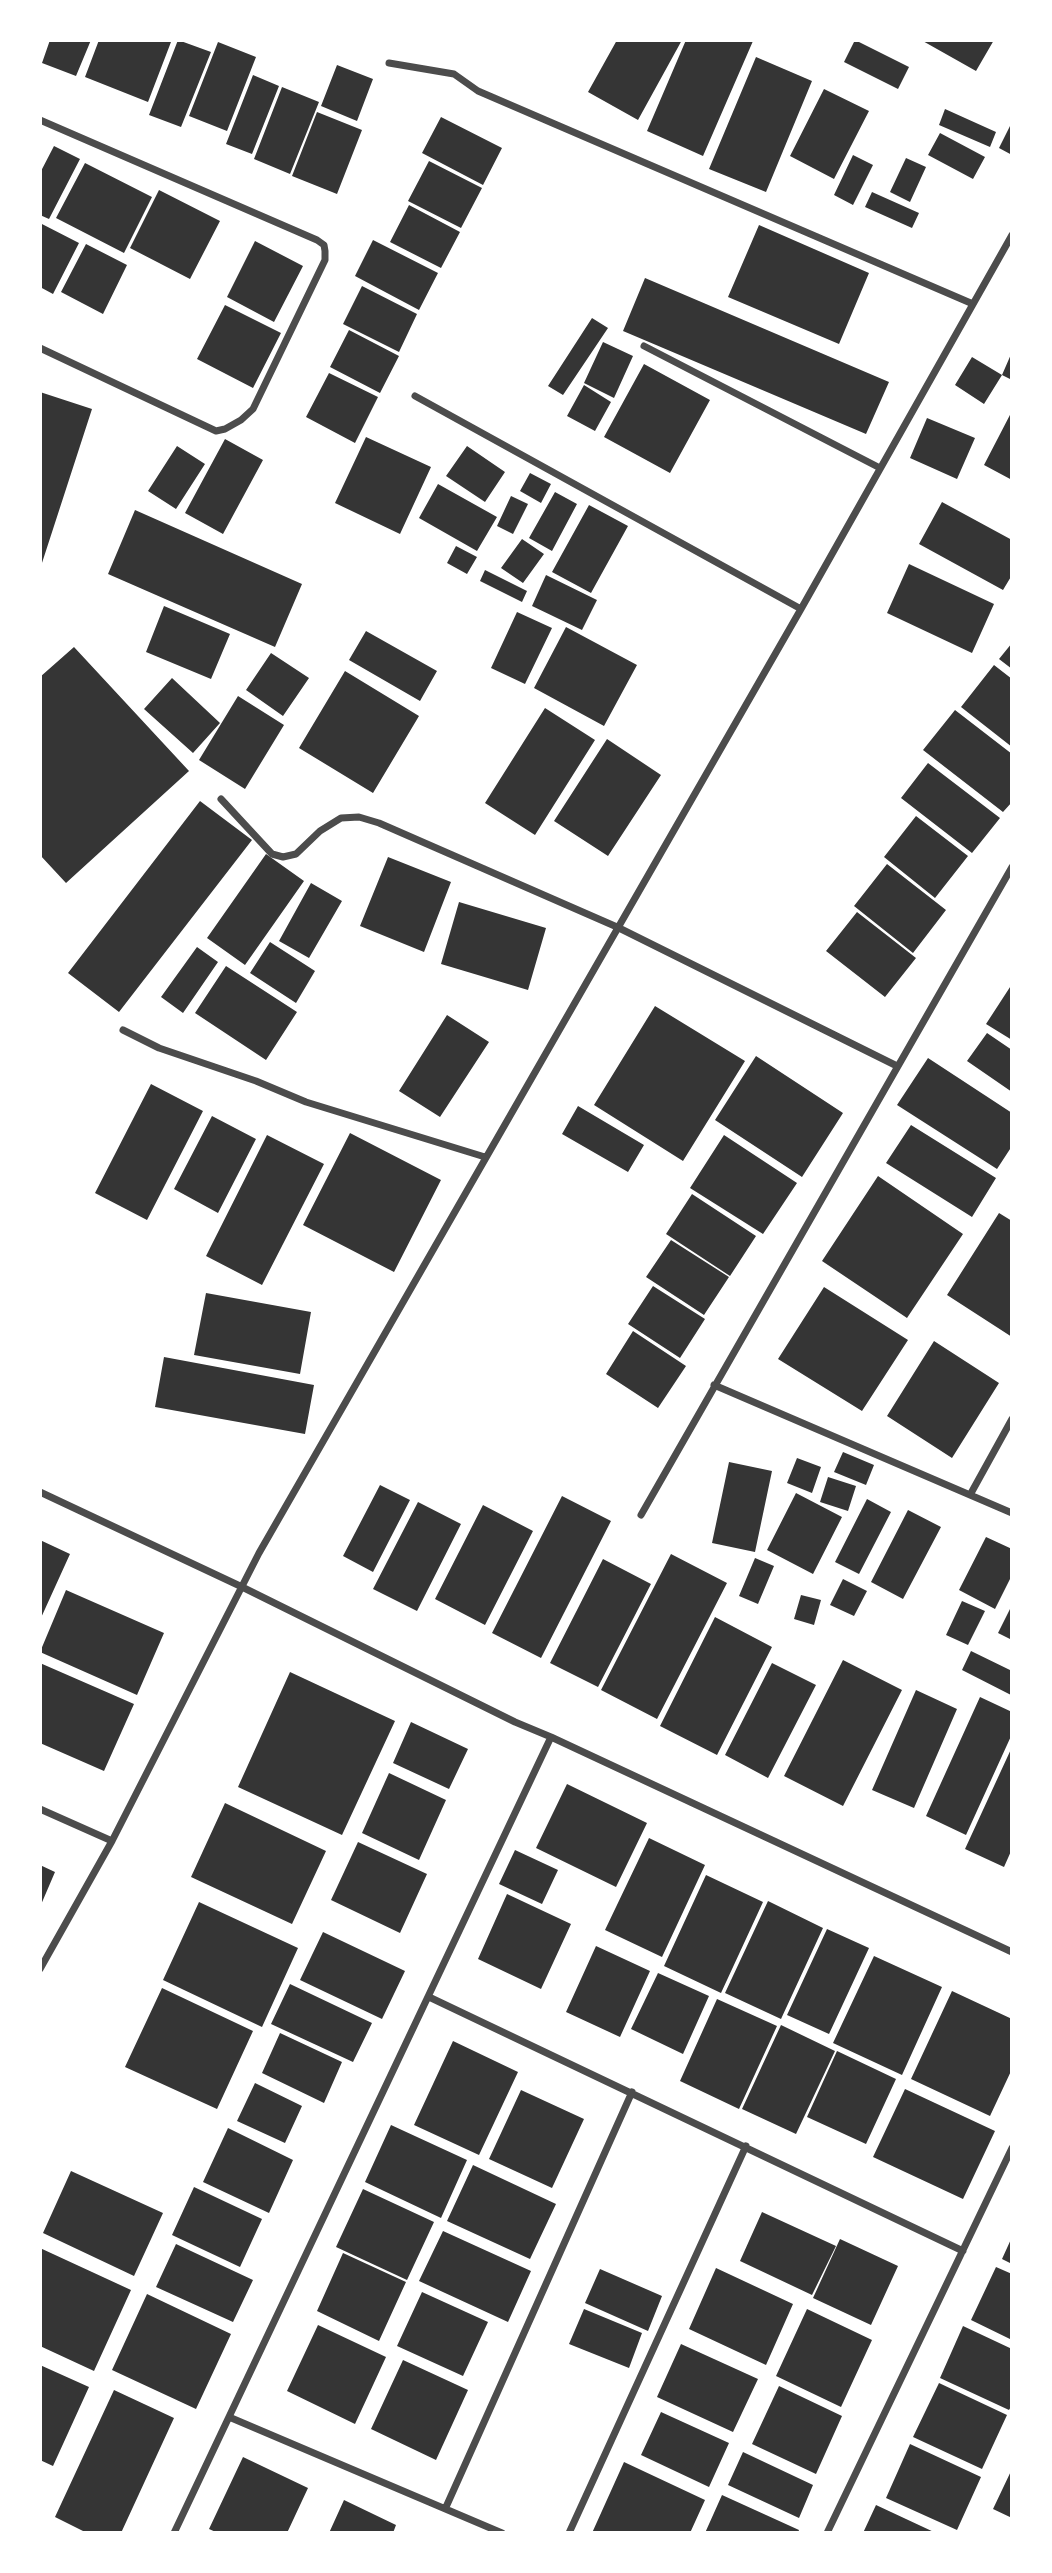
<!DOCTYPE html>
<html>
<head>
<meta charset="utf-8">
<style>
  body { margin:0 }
  #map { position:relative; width:1052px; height:2573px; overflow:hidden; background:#fff; font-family:"Sofia Sans Condensed",sans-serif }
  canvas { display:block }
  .frame { position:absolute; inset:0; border:42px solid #fff; pointer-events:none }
</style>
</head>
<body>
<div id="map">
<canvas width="1052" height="2573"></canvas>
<div class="frame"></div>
</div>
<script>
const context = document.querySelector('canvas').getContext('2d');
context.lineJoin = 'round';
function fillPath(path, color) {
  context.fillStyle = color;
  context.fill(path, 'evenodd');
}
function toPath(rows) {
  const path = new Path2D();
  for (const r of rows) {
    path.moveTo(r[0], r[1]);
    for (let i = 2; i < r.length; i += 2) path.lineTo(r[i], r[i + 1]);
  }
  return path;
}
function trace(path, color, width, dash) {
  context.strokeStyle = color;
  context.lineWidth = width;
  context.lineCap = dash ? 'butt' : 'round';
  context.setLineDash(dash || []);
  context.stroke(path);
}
fillPath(toPath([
  [50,40,91,40,76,76,42,63],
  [99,40,166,40,171,42,148,102,85,77],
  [178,40,211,52,181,127,149,115],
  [617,40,682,40,638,120,588,92],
  [686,40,753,41,703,156,647,131],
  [855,40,909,67,898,89,844,62],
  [921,40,994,40,976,71],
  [218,42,256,57,227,131,189,116],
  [756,57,812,81,766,192,709,169],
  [337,65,373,79,357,121,321,106],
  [253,75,279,86,252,154,226,144],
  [282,87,319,102,290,174,254,159],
  [824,89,869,111,834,179,790,156],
  [945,109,996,132,990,147,939,125],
  [317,112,362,130,337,194,292,176],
  [441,117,502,148,483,185,422,153],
  [1010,126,1012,127,1012,155,999,148],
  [940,133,985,157,973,179,928,155],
  [54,146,80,159,49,219,40,215,40,173],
  [853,155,873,165,853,205,834,195],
  [906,158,926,167,910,202,890,192],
  [429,161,482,188,461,228,408,201],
  [85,163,152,197,124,253,56,218],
  [159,190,220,221,190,279,130,248],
  [872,192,919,213,912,228,865,207],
  [409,205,460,232,441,268,390,242],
  [40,223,79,243,53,294,40,287],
  [759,225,869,273,839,344,728,297],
  [373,240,438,273,419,310,355,276],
  [255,241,303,266,274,322,227,297],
  [86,244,127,265,103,314,61,292],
  [645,278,889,382,866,434,623,331],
  [362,286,417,314,399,352,343,324],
  [225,305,281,333,253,388,197,359],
  [592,318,608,328,563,395,548,386],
  [349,330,399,356,380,393,330,367],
  [603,342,633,356,614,398,584,383],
  [1012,352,1012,380,1002,375],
  [972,357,1002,375,984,404,955,385],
  [644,364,710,400,670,473,604,437],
  [329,373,378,397,355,443,306,417],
  [584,385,611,402,595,431,567,416],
  [40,392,92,409,41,566,40,566],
  [1012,411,1012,480,984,465],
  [927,418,975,438,957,479,910,458],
  [366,437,431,467,400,534,335,503],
  [225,439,263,460,223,534,185,513],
  [177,446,205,464,176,509,148,491],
  [467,446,505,472,485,502,446,476],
  [530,473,551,484,541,503,520,491],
  [438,484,497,517,477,551,419,518],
  [555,492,577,504,552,551,529,538],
  [511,496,528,504,513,534,497,526],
  [942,502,1012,540,1012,575,1003,590,919,544],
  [589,505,628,526,591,593,552,572],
  [135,510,302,584,275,647,108,574],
  [522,539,544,554,523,583,501,568],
  [456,546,477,557,467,574,447,563],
  [909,564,994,604,972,653,887,613],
  [485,570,527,591,522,602,480,581],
  [546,575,597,600,582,630,532,606],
  [164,606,230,634,211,679,146,652],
  [517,612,552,628,525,684,491,668],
  [566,627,637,665,604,726,534,688],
  [366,631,437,671,420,701,349,660],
  [1012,643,1012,669,999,659],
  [74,647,189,771,66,883,40,855,40,677],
  [271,653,309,678,283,716,246,690],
  [994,665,1012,679,1012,747,961,707],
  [345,671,419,716,373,793,299,748],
  [172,678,220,723,193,753,144,709],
  [238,696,284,725,245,789,199,760],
  [545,708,595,740,535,835,485,803],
  [955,710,1012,754,1012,802,1003,812,923,750],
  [607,739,661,775,608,856,554,821],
  [928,763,1000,818,972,853,901,798],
  [200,801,252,840,119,1012,68,973],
  [916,816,968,856,935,898,884,857],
  [266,854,304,881,245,965,207,938],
  [388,857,451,882,424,952,360,926],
  [887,864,946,910,913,953,854,906],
  [311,883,342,901,309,958,279,941],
  [459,902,546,928,528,990,441,964],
  [857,912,916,958,885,997,826,951],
  [270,942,315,971,296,1003,250,973],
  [197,947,218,962,183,1013,161,997],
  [226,966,297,1012,266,1060,195,1013],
  [1012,984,1012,1040,986,1024],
  [655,1006,745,1061,683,1161,594,1105],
  [447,1015,489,1042,440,1117,399,1091],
  [987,1033,1012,1050,1012,1092,967,1061],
  [756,1056,843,1113,802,1177,715,1120],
  [928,1058,1012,1113,1012,1146,997,1169,897,1105],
  [151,1084,203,1111,147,1220,95,1193],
  [578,1106,644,1145,628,1172,562,1134],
  [212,1116,256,1139,218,1213,174,1189],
  [911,1125,996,1178,972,1217,886,1163],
  [350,1133,441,1180,394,1272,303,1225],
  [267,1135,324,1164,262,1285,206,1256],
  [724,1135,797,1183,763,1234,690,1188],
  [878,1176,963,1234,907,1318,822,1261],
  [692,1194,756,1236,730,1276,666,1234],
  [999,1213,1012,1221,1012,1337,947,1295],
  [671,1240,729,1277,704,1315,646,1277],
  [653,1286,705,1319,680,1358,628,1324],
  [824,1287,908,1340,862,1411,778,1359],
  [206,1293,311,1312,300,1374,194,1355],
  [633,1331,686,1366,658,1408,606,1374],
  [934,1341,999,1383,952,1458,887,1416],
  [164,1357,314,1385,305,1434,155,1407],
  [843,1452,874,1465,866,1485,834,1472],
  [797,1458,821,1467,812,1493,787,1483],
  [729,1462,772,1471,755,1552,712,1543],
  [828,1477,856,1486,848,1511,820,1502],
  [380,1485,410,1500,373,1572,343,1556],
  [796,1493,842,1517,813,1574,767,1550],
  [562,1496,611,1521,541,1658,492,1633],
  [867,1499,891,1512,859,1574,835,1562],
  [418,1502,461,1524,417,1611,373,1589],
  [483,1505,533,1531,485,1625,435,1599],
  [908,1510,941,1527,903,1599,871,1582],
  [986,1537,1012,1549,1012,1575,995,1609,959,1590],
  [40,1540,70,1554,40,1620],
  [671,1554,727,1583,657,1719,601,1690],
  [755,1558,774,1566,758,1604,739,1596],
  [603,1559,651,1584,598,1687,550,1663],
  [843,1579,867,1591,854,1616,830,1605],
  [66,1590,164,1633,137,1695,40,1652],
  [801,1595,821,1600,814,1625,794,1619],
  [962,1601,985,1611,968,1645,946,1635],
  [1012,1605,1012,1640,998,1633],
  [715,1617,772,1647,717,1755,660,1726],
  [971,1651,1012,1671,1011,1695,962,1670],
  [843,1660,902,1690,843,1806,784,1776],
  [40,1663,134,1704,104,1771,40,1743],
  [772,1663,816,1685,768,1778,725,1755],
  [290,1672,395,1721,342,1835,238,1787],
  [916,1690,957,1709,914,1808,872,1790],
  [980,1697,1012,1712,1012,1734,966,1835,926,1816],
  [411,1722,468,1749,449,1789,393,1763],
  [1012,1747,1012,1849,1004,1867,965,1849],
  [389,1773,446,1800,419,1860,362,1833],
  [567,1784,647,1823,616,1887,536,1848],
  [225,1803,326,1851,292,1924,191,1877],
  [649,1838,705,1865,662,1957,605,1930],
  [358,1842,427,1874,400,1933,331,1900],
  [515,1850,558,1870,542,1904,499,1884],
  [40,1865,55,1872,40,1907],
  [706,1875,763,1902,721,1993,664,1966],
  [507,1894,571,1924,541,1989,478,1959],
  [768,1901,823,1928,781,2019,725,1993],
  [199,1902,298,1948,262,2027,163,1980],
  [827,1929,869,1948,829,2034,787,2015],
  [323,1932,405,1971,382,2019,300,1980],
  [596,1946,650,1971,620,2037,566,2012],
  [874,1956,942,1987,902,2075,833,2043],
  [658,1973,709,1996,683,2054,631,2029],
  [290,1984,372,2023,353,2062,271,2024],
  [162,1988,253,2031,217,2109,125,2067],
  [952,1991,1012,2019,1012,2069,990,2116,911,2079],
  [717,1999,777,2026,739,2109,680,2081],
  [781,2025,835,2051,796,2134,742,2109],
  [280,2033,342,2062,324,2103,262,2073],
  [453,2041,518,2072,479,2155,414,2125],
  [837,2051,896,2079,866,2144,807,2117],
  [255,2083,302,2106,285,2143,237,2121],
  [905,2089,995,2131,963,2199,873,2157],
  [521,2090,584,2119,552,2188,489,2159],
  [391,2125,467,2160,441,2218,365,2182],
  [228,2128,293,2160,269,2213,203,2182],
  [473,2165,556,2204,530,2259,447,2221],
  [71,2171,163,2213,134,2276,43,2233],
  [194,2187,262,2219,240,2267,172,2235],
  [363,2189,434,2222,407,2280,336,2247],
  [762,2212,836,2246,812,2295,740,2261],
  [443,2231,531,2271,508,2322,419,2281],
  [1012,2237,1012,2264,1002,2259],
  [840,2239,898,2266,871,2325,813,2298],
  [176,2244,253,2280,233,2322,156,2287],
  [40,2248,131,2290,94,2371,40,2346],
  [343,2253,406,2282,379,2341,317,2311],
  [996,2267,1012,2274,1012,2340,971,2320],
  [716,2268,793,2304,766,2365,689,2329],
  [600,2269,662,2296,648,2331,585,2303],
  [422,2292,488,2322,463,2376,397,2346],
  [147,2294,231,2334,196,2409,112,2370],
  [584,2309,642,2333,629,2368,569,2344],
  [807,2309,872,2340,841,2407,776,2376],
  [318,2325,386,2357,355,2424,287,2391],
  [963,2326,1012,2349,1012,2405,1009,2410,940,2378],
  [681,2344,758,2379,733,2432,657,2397],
  [403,2360,468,2390,436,2460,371,2429],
  [40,2365,89,2387,53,2466,40,2460],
  [939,2383,1007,2415,982,2469,913,2437],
  [779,2386,842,2416,816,2474,752,2444],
  [114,2390,174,2418,121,2533,87,2533,55,2517],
  [661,2412,729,2443,709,2487,641,2455],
  [910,2444,981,2477,957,2530,886,2498],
  [743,2452,813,2485,799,2518,728,2485],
  [243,2457,308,2488,287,2533,218,2533,209,2529],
  [624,2462,705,2500,690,2533,592,2533],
  [1012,2469,1012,2518,993,2509],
  [722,2495,799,2530,798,2533,705,2533],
  [344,2500,396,2525,393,2533,329,2533],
  [876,2505,936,2533,863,2533]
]), '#353535');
trace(toPath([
  [389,63,454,74,478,91,973,304],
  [40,120,317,240,324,245,325,251,325,260,253,409,241,420,225,429,216,431,40,348],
  [644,346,880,468],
  [415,396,801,609],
  [221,799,272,854,283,857,296,854,320,831,341,818,359,817,379,823,617,927,897,1066],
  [123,1030,159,1048,256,1081,306,1102,485,1157],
  [714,1385,1012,1513],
  [40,1492,240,1586,515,1722,551,1737,1012,1952],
  [970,1495,1012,1419],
  [641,1515,1012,867],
  [40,1809,112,1841],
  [40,1969,112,1841,259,1553,801,609,1012,235],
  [429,1997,963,2251],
  [229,2417,502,2533],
  [446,2507,632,2092],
  [174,2533,551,1737],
  [569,2533,746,2146],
  [827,2533,1012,2148]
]), '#4c4c4c', 7);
</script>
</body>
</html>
